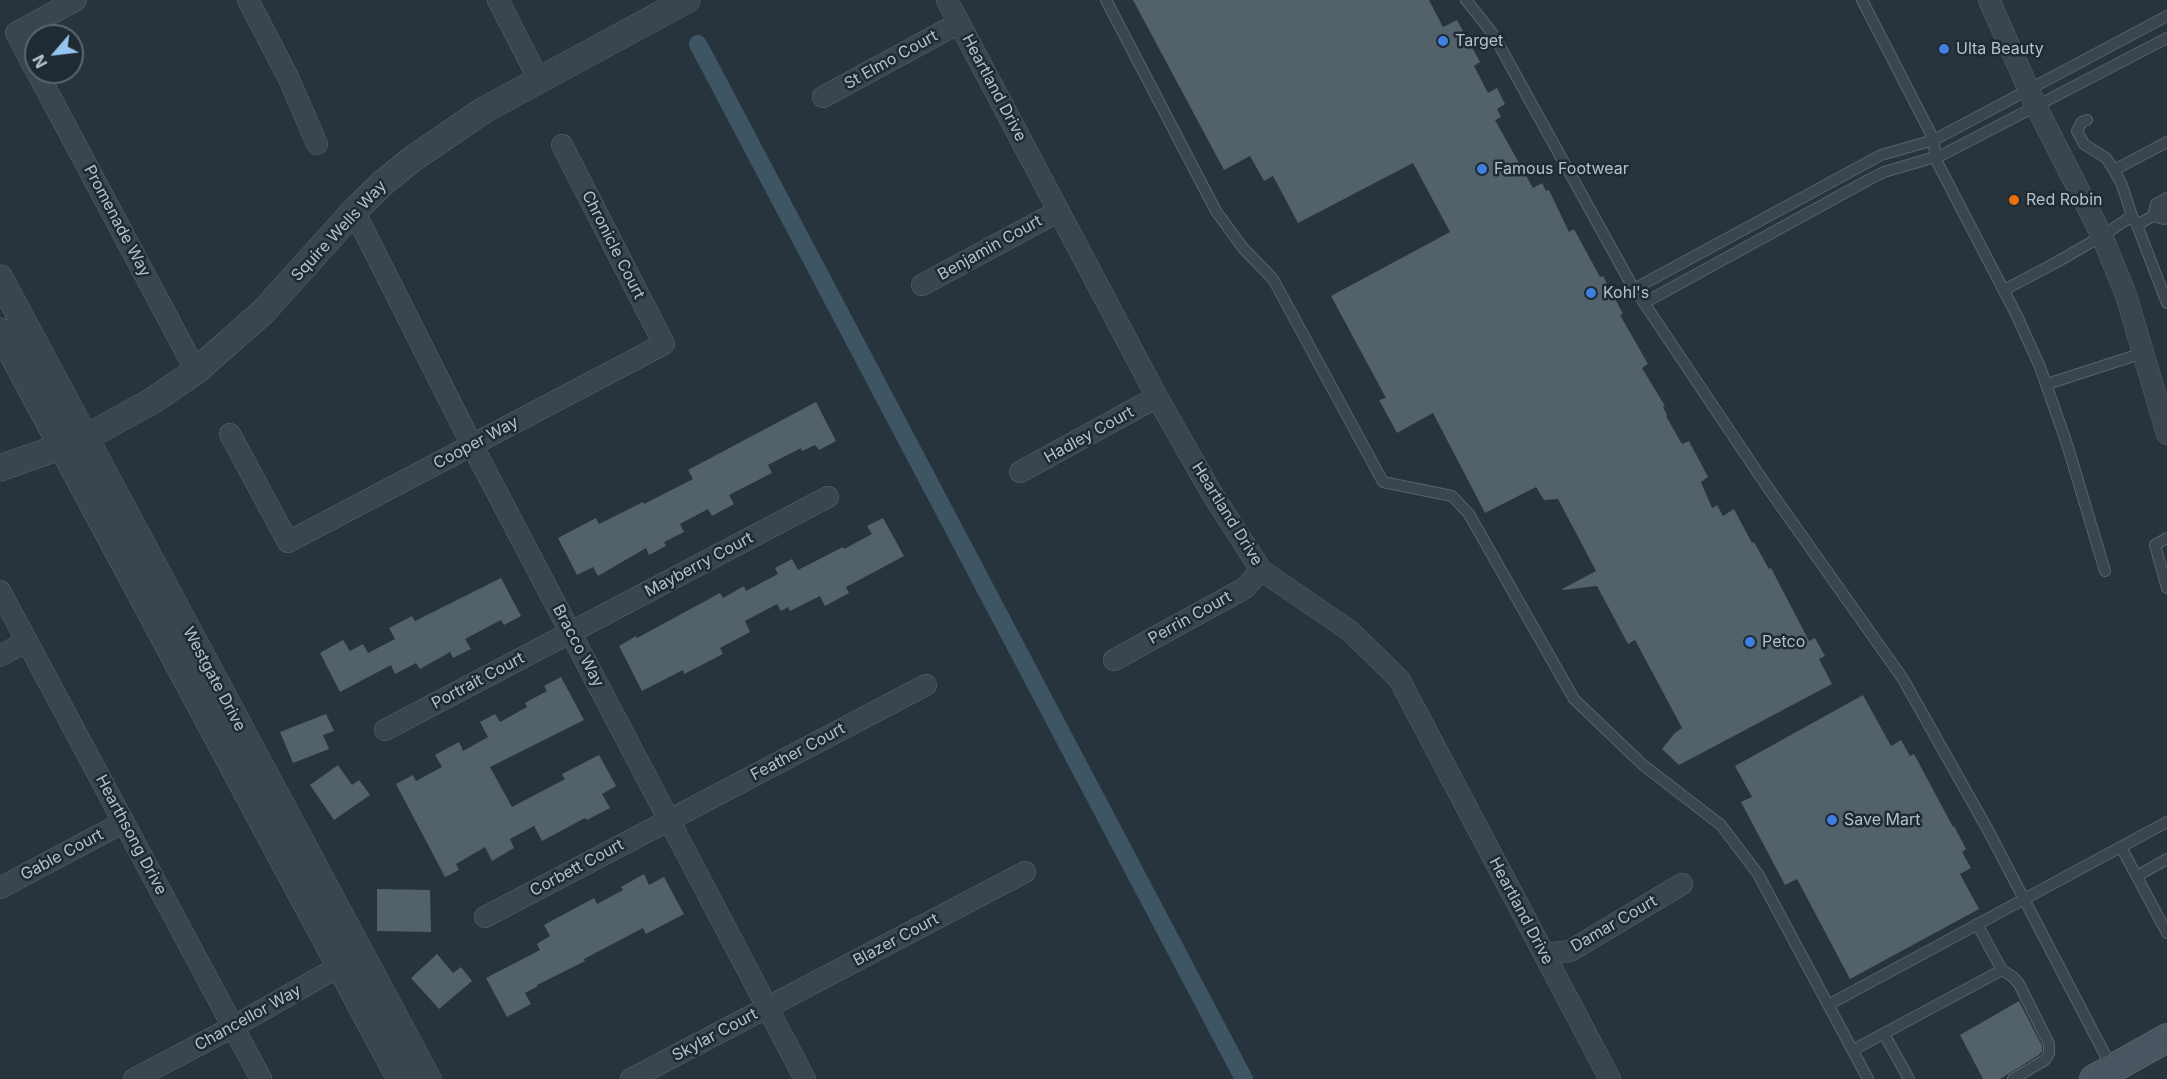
<!DOCTYPE html>
<style>
body{margin:0}
#map{position:relative;width:2167px;height:1079px;overflow:hidden;background:#27343d;font-family:Inter,sans-serif}
canvas{display:block}
.north{position:absolute;left:24px;top:24px;width:60px;height:60px;box-sizing:border-box;background:#1f2a32;border:2px solid #5c666e;border-radius:50%;rotate:242deg;font-size:16px;font-weight:700;line-height:24px;text-align:center;color:#b7c0c8}
.north::after{content:'';display:block;margin:auto;width:21px;height:27px;background:#94c6f0;clip-path:polygon(50% 0,100% 100%,50% 72%,0 100%)}
</style>
<div id="map">
<canvas width="2167" height="1079"></canvas>
<div class="north">N</div>
</div>
<script>
const c = document.querySelector('canvas').getContext('2d');
c.lineJoin = 'round';
const poly = rows => new Path2D(rows.map(r => 'M' + r).join(''));
function strokePath(path, color, width, dash) { c.strokeStyle = color; c.lineWidth = width; c.lineCap = dash ? 'butt' : 'round'; c.setLineDash(dash || []); c.stroke(path); }
function fillPath(path, color) { c.fillStyle = color; c.fill(path, 'evenodd'); }
function write(font, color, halo, rows, align = 'center') {
  c.font = font + ' Inter,sans-serif'; c.lineWidth = 5; c.setLineDash([]); c.textBaseline = 'middle'; c.strokeStyle = halo; c.fillStyle = color; for (const [text, x, y, turn = 0] of rows) {
    c.save(); c.translate(x, y); c.rotate((+turn || 0) * Math.PI / 180); c.textAlign = isNaN(turn) ? turn : align; if (halo) c.strokeText(text, 0, 0); c.fillText(text, 0, 0); c.restore();
  }
}
strokePath(poly([
 [698,44,1244,1079]
]), '#3e5564', 18);
fillPath(poly([
 [1133,0,1429,0,1443,27,1457,20,1480,62,1474,66,1488,93,1497,88,1505,104,1497,109,1501,117,1495,120,1533,188,1542,183,1546,191,1549,190,1569,232,1574,229,1600,277,1603,276,1623,314,1620,315,1648,364,1642,368,1665,406,1663,407,1667,415,1666,416,1682,444,1689,441,1708,477,1701,482,1712,508,1717,505,1723,516,1734,509,1752,543,1754,542,1769,569,1771,568,1809,641,1815,638,1825,656,1819,659,1832,684,1679,765,1662,749,1674,734,1682,728,1635,640,1628,644,1597,586,1563,590,1562,589,1596,571,1558,499,1544,500,1536,487,1485,513,1433,413,1397,433,1379,400,1386,398,1331,296,1450,232,1413,163,1298,223,1273,176,1264,181,1250,156,1224,170],
 [816,402,836,441,819,450,815,445,802,451,801,448,768,465,772,473,729,495,734,504,712,516,708,509,680,524,684,532,664,542,666,546,649,555,646,548,598,576,593,567,577,575,558,538,596,518,599,524,643,502,644,504,693,479,688,470],
 [883,518,904,556,846,587,849,593,825,606,820,596,790,611,788,607,781,611,777,604,745,621,750,632,720,648,723,654,684,674,683,670,642,691,619,646,636,636,637,638,720,593,723,598,744,586,746,591,778,574,775,568,792,559,798,570,843,547,844,549,872,534,867,526],
 [501,578,521,616,504,625,501,620,465,639,471,649,453,658,450,652,420,669,416,663,395,674,391,665,340,692,320,653,343,640,350,651,363,644,368,653,395,639,389,628,412,616,415,621],
 [561,677,584,720,490,767,512,807,565,779,562,774,599,755,616,786,602,794,610,808,587,820,585,818,542,841,534,826,510,839,514,848,492,861,485,847,456,864,459,870,445,877,396,784,413,775,416,781,442,767,435,755,459,742,463,751,488,737,480,722,495,714,500,722,527,707,525,703,547,691,544,686],
 [1863,695,1891,746,1901,740,1910,756,1914,754,1953,827,1954,826,1966,849,1962,852,1971,868,1960,874,1979,909,1850,979,1797,879,1785,885,1741,802,1752,797,1735,766],
 [326,714,334,731,323,735,329,749,293,763,280,732],
 [338,765,352,785,359,780,370,795,334,820,310,785],
 [644,874,649,885,664,877,684,914,646,934,643,928,584,959,585,961,537,985,538,986,525,993,531,1004,507,1017,486,978,540,950,537,944,550,936,544,925,594,898,597,904,623,890,621,887],
 [377,889,430,890,431,932,377,931],
 [437,954,453,973,461,967,472,981,439,1009,411,978],
 [2019,1001,2042,1046,2042,1051,2039,1055,2000,1079,1983,1079,1960,1035]
]), '#52616a');
const service = poly([
 [1106,0,1216,211,1243,248,1273,279,1383,482,1452,496,1469,514,1574,699,1643,765,1721,825,1758,874,1868,1079],
 [1466,0,1493,34,1630,282,1766,485,1903,679,1988,830,2112,1068],
 [1862,0,1934,140,1935,158,2017,316,2040,367,2067,444,2105,571],
 [2087,120,2082,122,2077,131,2084,144,2106,158,2114,170,2122,185,2132,216],
 [2114,170,2167,142],
 [2167,198,2156,204,2153,216,2164,219,2167,218],
 [2137,225,2167,208],
 [1634,289,1881,155,1934,140,2167,16],
 [2004,290,2057,262,2102,236,2132,216,2137,225,2167,303],
 [1644,303,1870,179,1884,172,1942,155,2167,38],
 [2047,384,2143,353],
 [2167,538,2155,545,2167,588],
 [2121,847,2167,933],
 [2137,876,2167,859],
 [2002,970,2013,977,2019,984,2049,1044,2049,1053,2045,1060,2013,1079],
 [1828,1005,2167,822],
 [1884,1034,1909,1079],
 [1853,1050,2002,970,1977,924]
]);
const minor = poly([
 [248,0,288,77,317,144],
 [498,0,539,80],
 [947,0,1157,397,1211,492,1261,570,1350,631,1399,679,1610,1079],
 [1989,0,2036,106,2102,236,2126,295,2167,434],
 [36,71,16,33,76,0],
 [37,72,196,371],
 [823,97,959,23],
 [354,211,472,445,805,1079],
 [922,285,1059,211],
 [230,434,288,542,664,344,562,145],
 [1020,472,1157,397],
 [0,591,261,1079],
 [0,656,27,641],
 [1114,660,1245,588,1261,570],
 [385,730,828,497],
 [0,888,124,822],
 [485,917,926,685],
 [1544,954,1570,951,1682,884],
 [134,1079,233,1027,352,959],
 [631,1079,1025,872]
]);
const tertiary = poly([
 [0,278,428,1079],
 [0,331,400,1079],
 [0,468,85,438,152,401,196,371,263,312,354,211,384,182,411,160,484,110,687,0]
]);
const secondary = poly([
 [2094,1079,2167,1038]
]);
strokePath(service, '#58636b', 12);
strokePath(minor, '#58636b', 22);
strokePath(tertiary, '#58636b', 27);
strokePath(secondary, '#58636b', 30);
strokePath(service, '#3b454d', 10);
strokePath(minor, '#3b454d', 21);
strokePath(tertiary, '#3b454d', 26);
strokePath(secondary, '#495560', 28);
for (const [x, y, r, color] of [
 [1443,41,6,"#3f7fe0"],
 [1944,49,6,"#3f7fe0"],
 [1482,169,6,"#3f7fe0"],
 [2014,200,6,"#e8710a"],
 [1591,293,6,"#3f7fe0"],
 [1750,642,6,"#3f7fe0"],
 [1832,820,6,"#3f7fe0"]
]) { const dot = new Path2D(); dot.arc(x, y, r, 0, 2 * Math.PI); c.fillStyle = color; c.fill(dot); strokePath(dot, '#1f2a32', 2); }
write('16px', '#b7c0c8', '#1f2a32', [
 ["Target",1455,41],
 ["Ulta Beauty",1956,49],
 ["Famous Footwear",1494,169],
 ["Red Robin",2026,200],
 ["Kohl's",1603,293],
 ["Petco",1762,642],
 ["Save Mart",1844,820]
], 'left');
write('16px', '#b7c0c8', '#1f2a32', [
 ["St Elmo Court",891,60,-29],
 ["Heartland Drive",994,88,62],
 ["Promenade Way",117,221,62],
 ["Squire Wells Way",339,231,-47],
 ["Chronicle Court",613,245,63],
 ["Benjamin Court",990,248,-29],
 ["Hadley Court",1089,435,-29],
 ["Cooper Way",476,443,-28],
 ["Heartland Drive",1227,514,58],
 ["Mayberry Court",699,565,-28],
 ["Perrin Court",1190,618,-29],
 ["Bracco Way",578,646,62],
 ["Westgate Drive",214,679,62],
 ["Portrait Court",478,681,-28],
 ["Feather Court",798,752,-28],
 ["Hearthsong Drive",131,835,62],
 ["Gable Court",62,855,-28],
 ["Corbett Court",577,868,-28],
 ["Heartland Drive",1521,911,62],
 ["Damar Court",1614,924,-30],
 ["Blazer Court",896,940,-28],
 ["Chancellor Way",248,1018,-29],
 ["Skylar Court",715,1035,-28]
]);
</script>
